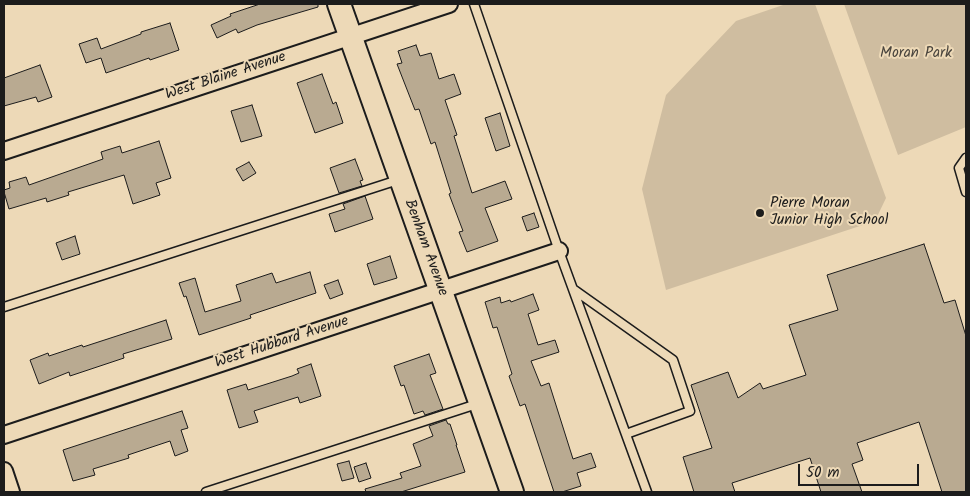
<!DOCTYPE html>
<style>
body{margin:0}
#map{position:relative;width:970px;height:496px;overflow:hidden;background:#edd9b7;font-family:Kalam,sans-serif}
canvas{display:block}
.frame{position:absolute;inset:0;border:5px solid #1c1c1c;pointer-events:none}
.scale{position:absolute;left:798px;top:464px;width:121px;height:22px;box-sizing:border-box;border:2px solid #1c1c1c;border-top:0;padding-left:6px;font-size:15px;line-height:18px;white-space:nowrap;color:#1c1c1c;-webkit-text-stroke:4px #edd9b7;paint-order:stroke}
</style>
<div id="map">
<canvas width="970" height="496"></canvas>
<div class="frame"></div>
<div class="scale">50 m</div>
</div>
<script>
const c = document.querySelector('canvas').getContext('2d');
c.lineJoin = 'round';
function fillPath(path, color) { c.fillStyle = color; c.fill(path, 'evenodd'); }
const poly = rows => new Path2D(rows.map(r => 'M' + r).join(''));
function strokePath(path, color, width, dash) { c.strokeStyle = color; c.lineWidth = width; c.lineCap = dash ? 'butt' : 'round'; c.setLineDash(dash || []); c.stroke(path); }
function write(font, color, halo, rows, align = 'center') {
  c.font = font + ' Kalam,sans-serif'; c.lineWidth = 4; c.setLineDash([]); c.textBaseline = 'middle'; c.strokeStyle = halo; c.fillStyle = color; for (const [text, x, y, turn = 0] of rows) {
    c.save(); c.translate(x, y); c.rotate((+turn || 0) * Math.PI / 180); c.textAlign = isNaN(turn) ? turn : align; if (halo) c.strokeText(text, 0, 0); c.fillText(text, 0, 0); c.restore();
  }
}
fillPath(poly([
 [786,4,815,4,886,198,875,221,666,290,642,189,666,95,736,21],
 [844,4,966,4,966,127,898,155]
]), '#cfbda0');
const building = poly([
 [260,4,318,4,318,7,257,25,238,33,236,29,217,38,211,25,231,16,230,14,260,4],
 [170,23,179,50,150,60,149,58,106,73,101,58,86,63,79,44,97,38,101,49,141,34,141,32,170,23],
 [416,45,420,56,431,53,439,79,454,74,461,94,445,100,457,135,454,136,472,193,505,181,512,199,485,208,498,241,467,252,459,232,463,231,449,194,451,193,435,142,431,144,419,109,415,110,397,64,402,63,398,51,416,45],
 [40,65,52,97,38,102,36,97,4,106,4,78,40,65],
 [322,74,333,104,336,102,343,123,315,133,297,83,322,74],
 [252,105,262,136,241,142,231,111,252,105],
 [500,113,510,146,496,151,485,118,500,113],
 [159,141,171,178,156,183,160,195,133,204,124,175,68,192,69,195,47,202,46,198,9,209,4,192,4,190,10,188,9,182,26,177,29,185,103,159,101,152,120,146,122,153,159,141],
 [355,159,363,180,360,181,362,186,339,193,330,168,355,159],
 [249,162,256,173,243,181,236,169,249,162],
 [365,196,373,219,335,232,329,214,345,209,343,204,365,196],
 [534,213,539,227,527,231,522,217,534,213],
 [75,236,80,254,62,260,56,243,75,236],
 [924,244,944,303,955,300,966,336,966,492,942,492,919,422,857,443,863,460,852,464,862,492,821,492,810,458,732,483,735,492,694,492,683,457,712,448,691,385,728,372,738,398,760,383,763,389,806,375,789,325,838,310,827,275,924,244],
 [390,256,397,278,374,285,367,264,390,256],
 [310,272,316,293,250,315,251,318,199,335,186,296,184,297,179,283,195,278,205,312,241,301,236,285,272,273,276,283,310,272],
 [338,280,343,294,330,299,324,285,338,280],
 [533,294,539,310,528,314,538,345,555,340,559,352,531,361,541,386,549,383,573,459,591,453,596,467,577,473,581,486,562,492,554,492,525,404,520,406,509,376,512,374,497,327,493,328,485,302,500,297,501,303,510,300,511,302,533,294],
 [166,320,172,339,123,354,124,358,70,376,69,372,39,384,30,360,48,353,49,356,82,345,83,347,166,320],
 [429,354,436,373,430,375,443,409,425,415,423,411,414,414,404,385,401,386,394,366,429,354],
 [311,364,321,396,300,403,298,397,254,411,258,422,239,428,227,390,246,384,248,390,292,376,299,373,297,369,311,364],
 [182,411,188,428,181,430,188,451,175,456,170,441,128,455,129,458,93,469,95,475,73,481,63,450,182,411],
 [446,420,448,424,450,424,457,445,456,445,465,472,401,492,366,492,365,489,402,478,400,473,421,466,413,444,433,436,429,426,446,420],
 [349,461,354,478,342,481,337,464,349,461],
 [366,463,371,478,359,482,354,467,366,463]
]);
fillPath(building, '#b9aa91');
strokePath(building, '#1c1c1c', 1);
const lane = poly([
 [474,4,559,251,647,492],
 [966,158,959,168,966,192],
 [573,289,673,360,690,411,626,434],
 [4,307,398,180],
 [206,492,480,403]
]);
const street = poly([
 [4,151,449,4],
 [4,435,559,251],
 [4,471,11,492]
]);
const secondary = poly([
 [339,4,512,492]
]);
strokePath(lane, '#1c1c1c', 11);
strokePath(street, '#1c1c1c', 20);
strokePath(secondary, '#1c1c1c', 26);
strokePath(lane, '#edd9b7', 8);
strokePath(street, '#edd9b7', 16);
strokePath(secondary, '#edd9b7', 22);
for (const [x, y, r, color] of [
 [760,213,5,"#1c1c1c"]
]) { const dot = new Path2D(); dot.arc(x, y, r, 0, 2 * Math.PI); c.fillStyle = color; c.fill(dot); strokePath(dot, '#edd9b7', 2); }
write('15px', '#49443d', '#edd9b7', [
 ["Moran Park",916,54]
]);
write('15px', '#1c1c1c', '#edd9b7', [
 ["West Blaine Avenue",226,77,-18],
 ["Benham Avenue",425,248,70],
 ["West Hubbard Avenue",282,343,-18]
]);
write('15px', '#1c1c1c', '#edd9b7', [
 ["Pierre Moran",770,204],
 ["Junior High School",770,221]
], 'left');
</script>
